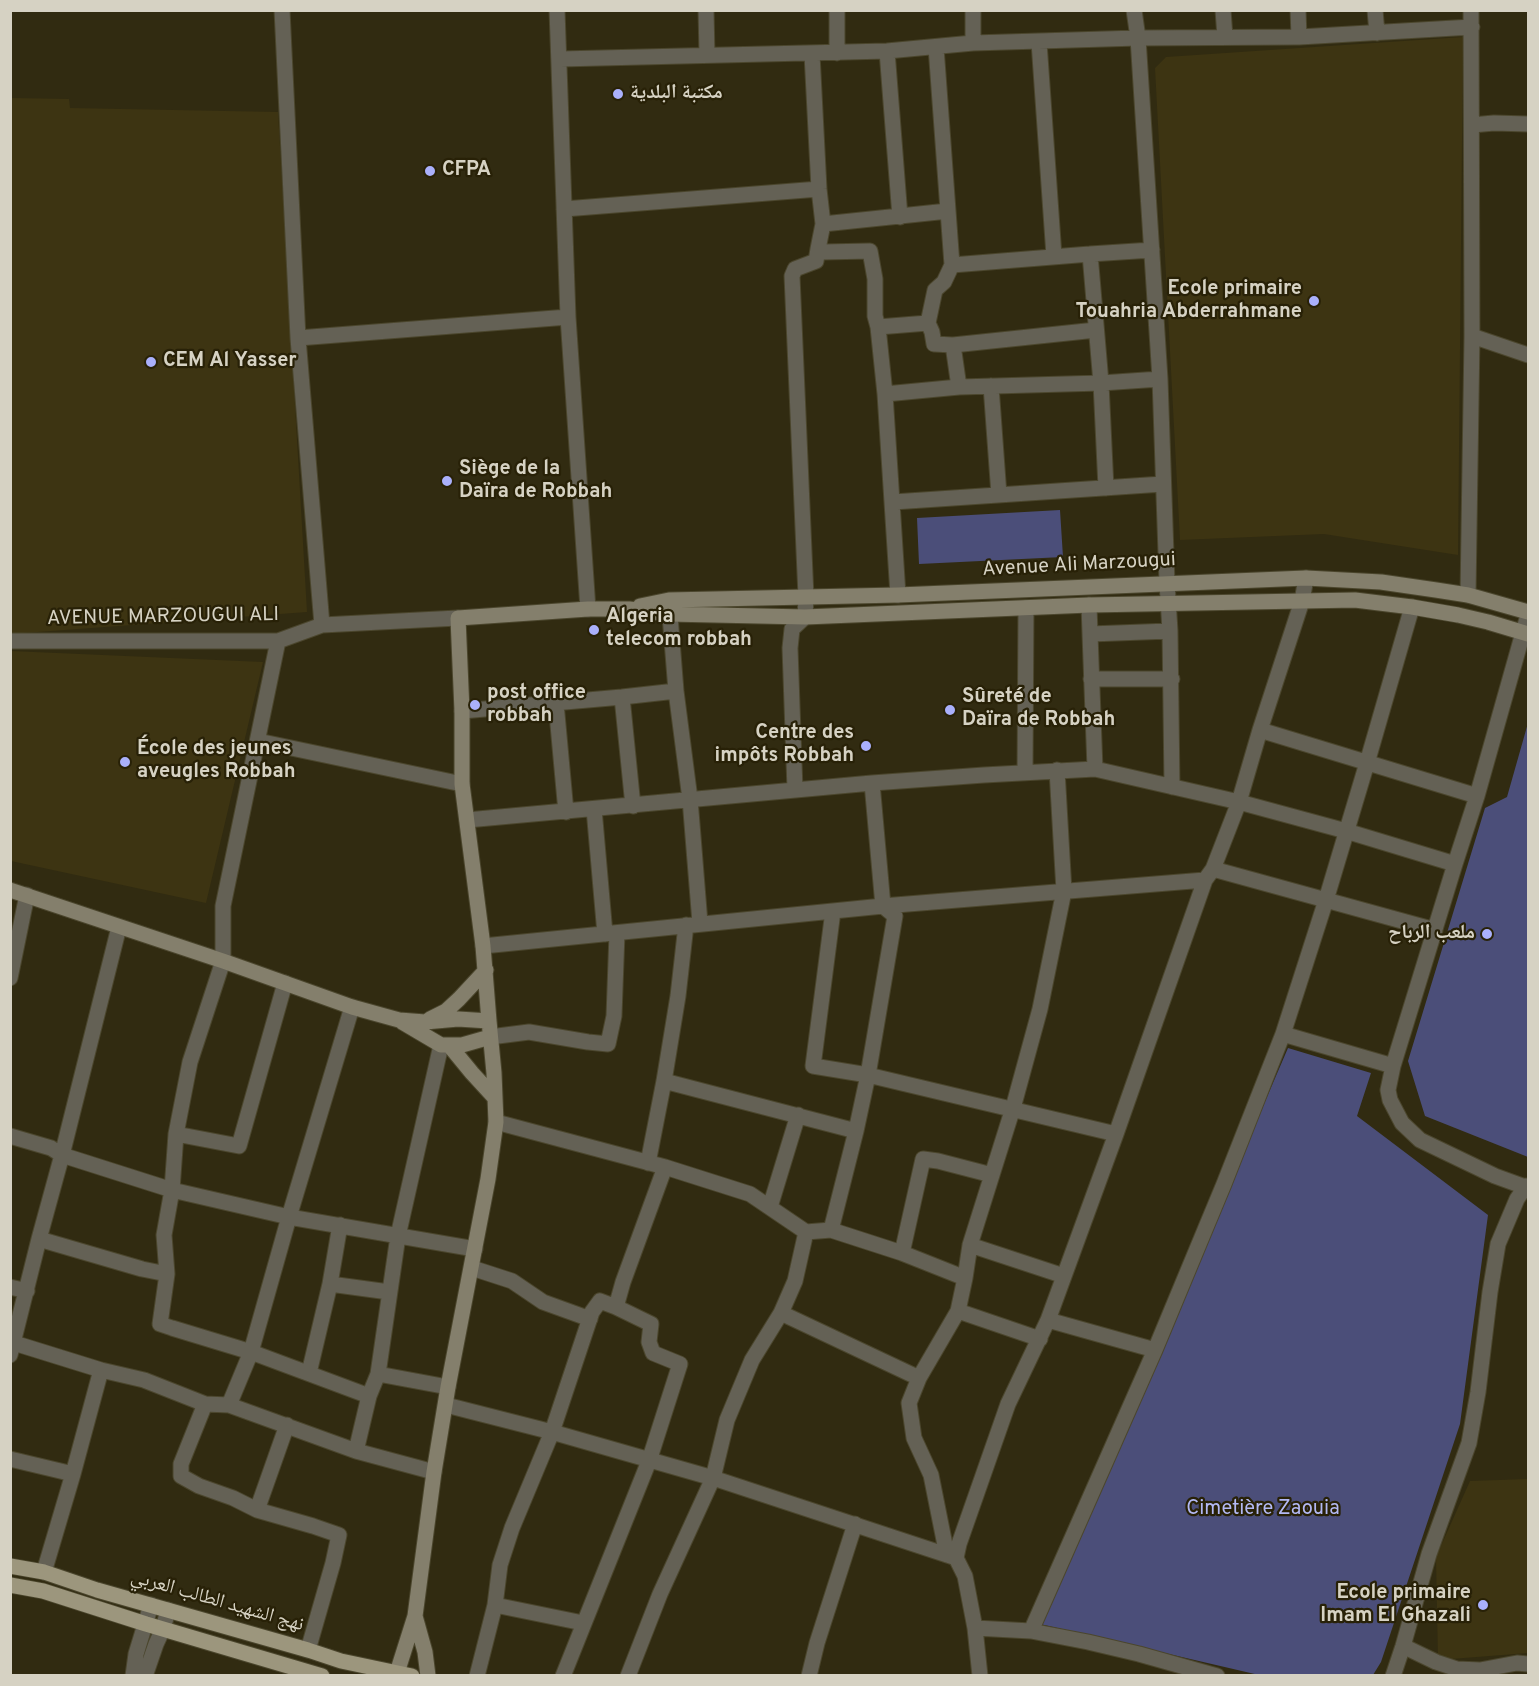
<!DOCTYPE html>
<meta charset="utf-8">
<style>
body{margin:0}
#map{position:relative;width:1539px;height:1686px;overflow:hidden;background:#312b11;font-family:Overpass,sans-serif}
canvas{display:block}
.frame{position:absolute;inset:0;border:12px solid #d6d2c3;pointer-events:none}
</style>
<div id="map">
<canvas width="1539" height="1686"></canvas>
<div class="frame"></div>
</div>
<script>
const c = document.querySelector('canvas').getContext('2d');
c.lineJoin = 'round';
function fillPath(path, color) { c.fillStyle = color; c.fill(path, 'evenodd'); }
const poly = rows => new Path2D(rows.map(r => 'M' + r).join(''));
function strokePath(path, color, width, dash) { c.strokeStyle = color; c.lineWidth = width; c.lineCap = dash ? 'butt' : 'round'; c.setLineDash(dash || []); c.stroke(path); }
function write(font, color, halo, rows, align = 'center') {
  c.font = font + ' Overpass,"Noto Naskh Arabic",sans-serif'; c.lineWidth = 4.5; c.setLineDash([]); c.textBaseline = 'middle'; c.strokeStyle = halo; c.fillStyle = color; for (const [text, x, y, turn = 0] of rows) {
    c.save(); c.translate(x, y); c.rotate((+turn || 0) * Math.PI / 180); c.textAlign = isNaN(turn) ? turn : align; if (halo) c.strokeText(text, 0, 0); c.fillText(text, 0, 0); c.restore();
  }
}
fillPath(poly([
 [1463,37,1458,555,1324,534,1180,540,1155,68,1166,57],
 [11,98,69,99,70,108,278,112,307,612,11,634],
 [11,651,263,662,206,903,11,861],
 [1528,1479,1528,1653,1438,1660,1436,1557,1470,1481]
]), '#3d3412');
fillPath(poly([
 [1060,510,1063,557,919,564,917,518],
 [1528,723,1528,1157,1425,1116,1408,1061,1485,808,1507,797],
 [1288,1048,1371,1073,1357,1116,1488,1215,1460,1424,1381,1662,1373,1675,1259,1675,1040,1624]
]), '#4b4e79');
const minor = poly([
 [282,10,298,338,322,625],
 [557,10,568,317,588,609],
 [706,10,707,55],
 [837,10,837,53],
 [973,10,973,43],
 [1134,10,1138,38,1160,379,1167,583,1170,631,1172,787],
 [1223,10,1225,37],
 [1298,10,1299,37],
 [1375,10,1377,33],
 [1039,42,1054,256],
 [936,47,952,265,1090,254,1152,250],
 [887,51,900,217],
 [812,54,819,189,823,224,818,249,823,252,870,251,875,279,875,316,878,327,885,394,898,595],
 [560,59,887,51,973,43,1138,38,1299,37,1472,27],
 [1472,125,1494,123,1528,124],
 [564,209,819,189],
 [823,224,948,211],
 [1090,254,1101,383,1106,488],
 [928,323,932,332,934,344,953,345,1096,330],
 [878,327,928,323,935,290,944,282,952,265],
 [1472,336,1528,355],
 [298,338,568,317],
 [953,345,959,387],
 [991,386,999,495],
 [885,394,959,387,1101,383,1160,379],
 [893,502,1163,484],
 [1468,595,1472,336,1471,10],
 [669,603,676,691,690,799,700,923],
 [1089,605,1090,634],
 [1528,615,1477,796,1455,864,1393,1066,1388,1090,1390,1100,1402,1123,1420,1140,1495,1176,1528,1188],
 [10,641,278,641,322,625,458,618],
 [1091,679,1172,679],
 [622,697,633,806],
 [556,703,566,812],
 [462,711,622,697,676,691],
 [1260,730,1477,796],
 [258,741,462,784],
 [1095,769,1090,634,1170,631],
 [1025,772,1026,608],
 [795,790,790,648,792,629,805,617,806,597,792,276,795,269,816,261,818,249],
 [594,809,605,934],
 [467,820,872,783,984,775,1095,769,1239,802,1346,831,1455,864],
 [1213,869,1435,930],
 [833,911,813,1066,868,1075,1116,1134],
 [483,946,883,906,1205,880],
 [10,978,27,895],
 [1283,1034,1393,1066],
 [490,1037,529,1032,588,1042,608,1044,614,1016,617,933],
 [664,1081,856,1131],
 [496,1122,665,1167,750,1194,806,1232],
 [176,1134,239,1146,285,983],
 [10,1136,51,1148,62,1155,172,1190,289,1217,475,1249],
 [648,1163,664,1081,678,996,686,925],
 [770,1207,798,1115],
 [831,1230,856,1131,868,1075,895,916,883,906,872,783],
 [39,1239,62,1155,119,927],
 [970,1245,1064,1276],
 [902,1253,923,1159,938,1161,992,1175],
 [472,1268,512,1281,543,1302,590,1319],
 [167,1274,160,1324,172,1328,251,1352,369,1396],
 [330,1284,389,1292],
 [10,1287,27,1291],
 [958,1311,1040,1339],
 [781,1313,919,1378],
 [1048,1320,1155,1350],
 [14,1343,101,1370,144,1380,205,1404,229,1405,356,1451,434,1472],
 [10,1355,39,1239,142,1269,167,1274,164,1235,172,1190,176,1134,190,1062,223,961,223,906,278,641],
 [309,1373,330,1284,340,1225],
 [378,1374,448,1387],
 [205,1404,181,1464,181,1476,199,1486,233,1498,257,1510,313,1526,339,1535,333,1563,308,1650],
 [229,1405,251,1352,289,1217,352,1007],
 [446,1405,552,1432,713,1478,956,1558],
 [356,1451,369,1396,378,1374,398,1236,441,1045],
 [10,1459,73,1474],
 [257,1510,287,1425],
 [947,1555,931,1475,914,1438,909,1403,919,1378,958,1311,965,1278],
 [44,1572,73,1474,101,1370],
 [495,1605,583,1623],
 [975,1628,1031,1631,1088,1642,1139,1654,1217,1676],
 [1031,1631,1155,1350,1224,1184,1283,1034,1326,900,1367,763,1412,607],
 [1403,1646,1436,1662,1457,1669,1480,1670,1517,1663,1528,1664],
 [477,1676,495,1605,500,1565,512,1528,552,1432,592,1312,600,1301,616,1307,623,1282,665,1167],
 [563,1676,649,1461,680,1364,653,1353,649,1342,651,1324,616,1307],
 [628,1676,660,1594,713,1478,727,1420,752,1360,781,1313,795,1281,806,1232,831,1230,902,1253,965,1278,970,1245,1013,1108,1040,1009,1064,891,1057,770],
 [809,1676,817,1643,855,1524],
 [980,1676,975,1628,965,1576,956,1558,959,1544,1008,1404,1048,1320,1116,1134,1205,880,1213,869,1239,802,1260,730,1302,601,1306,578],
 [1393,1676,1403,1646,1429,1554,1469,1443,1478,1392,1490,1292,1498,1244,1517,1199,1526,1186]
]);
const tertiary = poly([
 [133,1676,136,1654,151,1605],
 [145,1676,156,1644,163,1629,168,1610]
]);
const secondary = poly([
 [640,606,669,600,898,595,1306,578,1381,582,1436,590,1468,595,1528,612],
 [10,890,223,961,352,1007,399,1020,425,1022,458,1019,489,1021],
 [430,1019,446,1011,459,999,486,970],
 [402,1022,441,1045,462,1045,490,1037],
 [449,1045,472,1073,494,1097],
 [415,1616,425,1652,428,1676],
 [396,1676,415,1616,434,1472,448,1387,488,1179,496,1122,494,1073,489,1021,483,946,462,784,462,711,458,618,588,609,629,609,669,614,805,617,1089,605,1355,600,1412,607,1458,615,1488,622,1528,634]
]);
const primary = poly([
 [10,1566,44,1572,97,1590,308,1650,341,1661,412,1676],
 [10,1585,43,1591,146,1624,322,1676]
]);
strokePath(minor, '#4b462d', 17);
strokePath(tertiary, '#4b462d', 17);
strokePath(secondary, '#4b462d', 17);
strokePath(primary, '#4b462d', 17);
strokePath(minor, '#646155', 15);
strokePath(tertiary, '#646155', 15);
strokePath(secondary, '#847f6c', 15);
strokePath(primary, '#9c967d', 15);
for (const [x, y, r, color] of [
 [618,94,6,"#aab0fb"],
 [430,171,6,"#aab0fb"],
 [1314,301,6,"#aab0fb"],
 [151,362,6,"#aab0fb"],
 [447,481,6,"#aab0fb"],
 [594,630,6,"#aab0fb"],
 [475,705,6,"#aab0fb"],
 [950,710,6,"#aab0fb"],
 [866,746,6,"#aab0fb"],
 [125,762,6,"#aab0fb"],
 [1487,934,6,"#aab0fb"],
 [1483,1605,6,"#aab0fb"]
]) { const dot = new Path2D(); dot.arc(x, y, r, 0, 2 * Math.PI); c.fillStyle = color; c.fill(dot); strokePath(dot, '#282107', 2); }
write('bold 20px', '#d6d2c3', '#282107', [
 ["مكتبة البلدية",630,94],
 ["CFPA",442,171],
 ["Ecole primaire",1302,290,"right"],
 ["Touahria Abderrahmane",1302,313,"right"],
 ["CEM Al Yasser",163,362],
 ["Siège de la",459,470],
 ["Daïra de Robbah",459,493],
 ["Algeria",606,618],
 ["telecom robbah",606,641],
 ["post office",487,694],
 ["robbah",487,717],
 ["Sûreté de",962,698],
 ["Daïra de Robbah",962,721],
 ["Centre des",854,734,"right"],
 ["impôts Robbah",854,757,"right"],
 ["École des jeunes",137,750],
 ["aveugles Robbah",137,773],
 ["ملعب الرباح",1475,934,"right"],
 ["Ecole primaire",1471,1594,"right"],
 ["Imam El Ghazali",1471,1617,"right"]
], 'left');
write('20px', '#d6d2c3', '#282107', [
 ["Avenue Ali Marzougui",1079,566,-3],
 ["AVENUE MARZOUGUI ALI",163,618,-1],
 ["نهج الشهيد الطالب العربي",217,1602,16]
]);
write('20px', '#b3b9f4', '#282107', [
 ["Cimetière Zaouia",1263,1510]
]);
</script>
